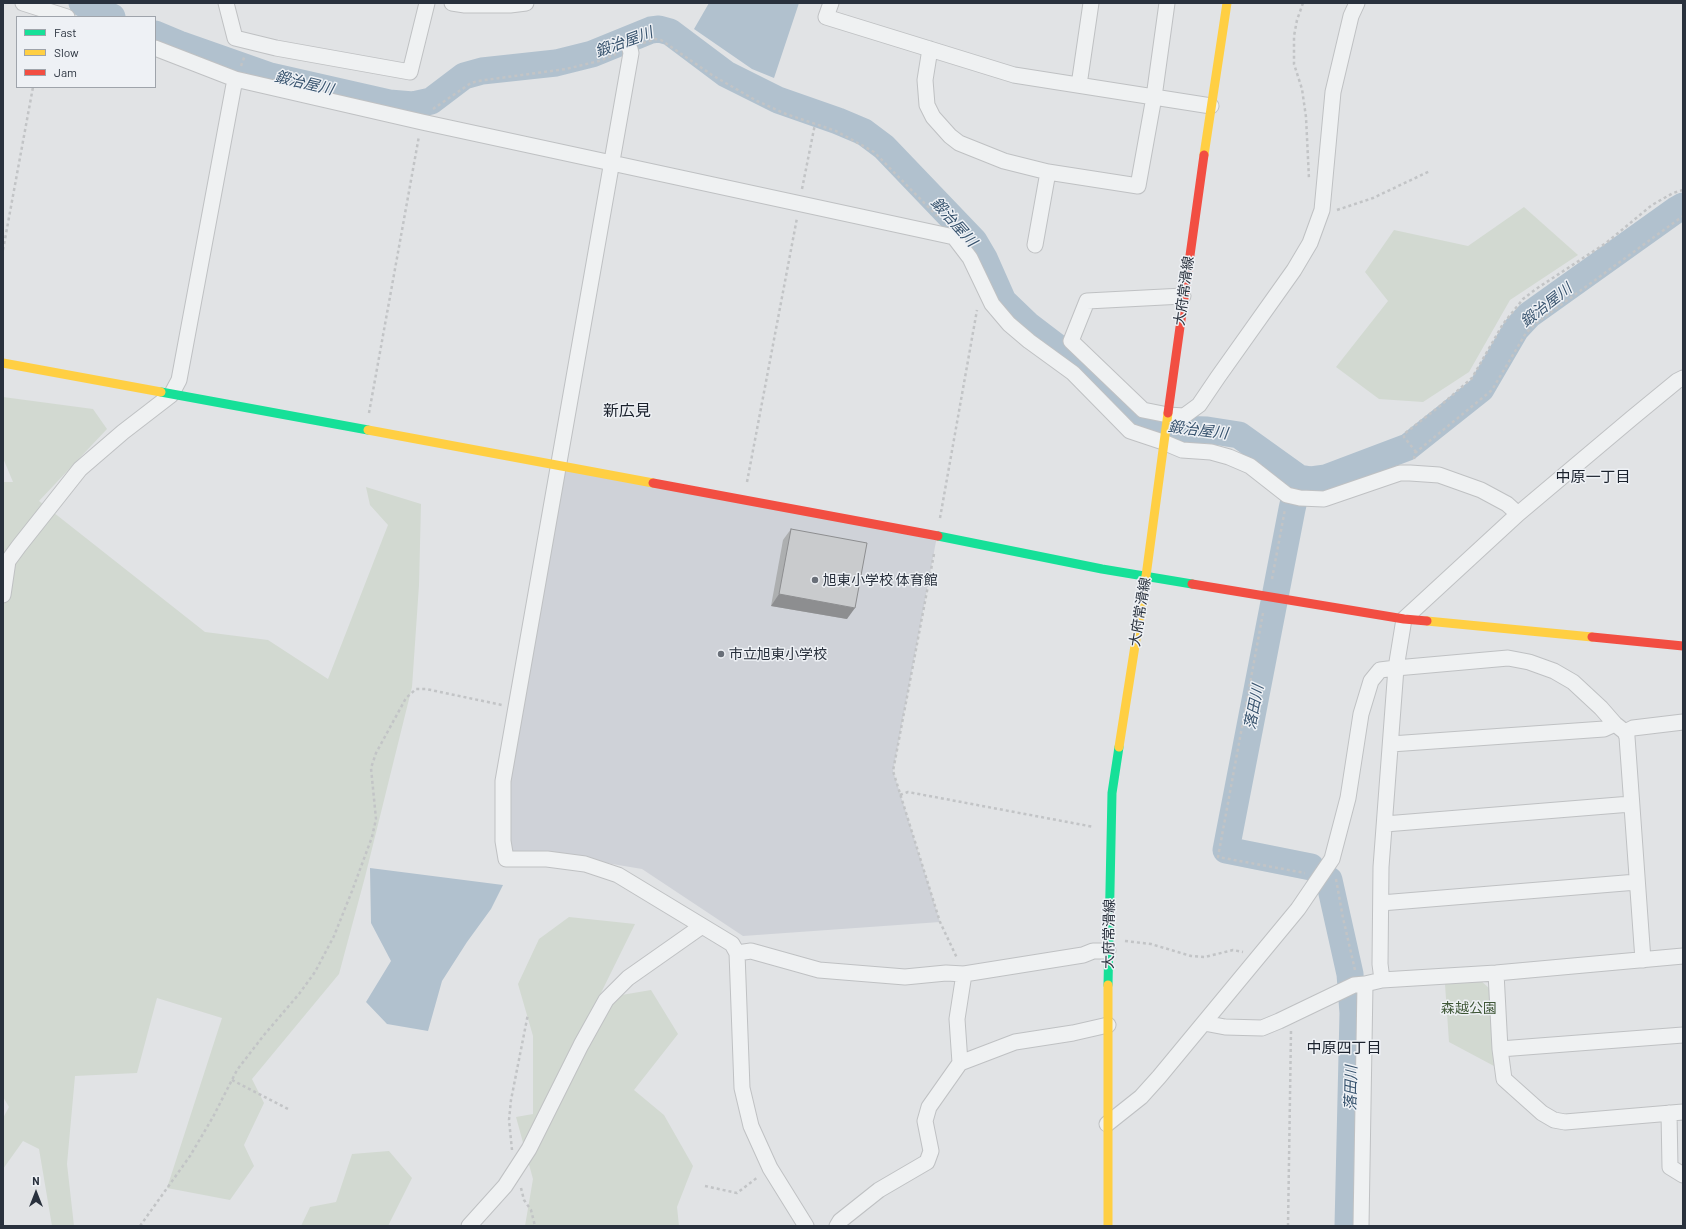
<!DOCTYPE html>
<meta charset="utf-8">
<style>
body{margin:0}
#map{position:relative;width:1686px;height:1229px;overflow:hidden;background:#e1e3e5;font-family:Barlow,sans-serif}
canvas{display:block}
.frame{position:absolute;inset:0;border:4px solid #29313d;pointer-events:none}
.legend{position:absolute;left:16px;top:16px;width:140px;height:72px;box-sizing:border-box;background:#eef1f5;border:1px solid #9fa4ab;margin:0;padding:5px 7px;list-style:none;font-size:12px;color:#29313d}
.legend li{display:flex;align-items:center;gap:8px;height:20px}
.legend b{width:20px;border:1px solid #9fa4ab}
.north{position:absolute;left:16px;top:1173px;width:40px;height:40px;-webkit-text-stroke:3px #eef1f5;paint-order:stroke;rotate:0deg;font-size:11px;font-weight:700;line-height:16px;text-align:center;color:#29313d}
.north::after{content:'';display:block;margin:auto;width:14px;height:18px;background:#29313d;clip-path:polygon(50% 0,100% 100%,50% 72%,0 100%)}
</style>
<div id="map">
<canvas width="1686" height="1229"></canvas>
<div class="frame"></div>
<ul class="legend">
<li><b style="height:5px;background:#16e098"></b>Fast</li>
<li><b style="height:5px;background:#ffcf43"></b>Slow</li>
<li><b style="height:5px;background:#f24e42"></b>Jam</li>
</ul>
<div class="north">N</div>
</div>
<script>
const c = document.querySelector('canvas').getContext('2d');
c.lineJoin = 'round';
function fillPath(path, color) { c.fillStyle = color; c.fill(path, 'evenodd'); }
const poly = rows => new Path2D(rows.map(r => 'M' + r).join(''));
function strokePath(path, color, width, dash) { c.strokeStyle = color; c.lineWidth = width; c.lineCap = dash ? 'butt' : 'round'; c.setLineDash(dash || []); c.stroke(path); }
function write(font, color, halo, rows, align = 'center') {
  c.font = font + ' Barlow,"Noto Sans JP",sans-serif'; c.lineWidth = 3; c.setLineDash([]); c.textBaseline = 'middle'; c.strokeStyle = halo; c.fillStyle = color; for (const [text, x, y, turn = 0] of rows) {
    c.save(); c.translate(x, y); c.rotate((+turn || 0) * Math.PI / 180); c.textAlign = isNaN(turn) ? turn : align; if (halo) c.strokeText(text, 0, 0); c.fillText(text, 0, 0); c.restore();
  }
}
fillPath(poly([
 [557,465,937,536,893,771,940,922,743,936,642,869,552,854,514,854,510,848,507,781]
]), '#cfd2d8');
fillPath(poly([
 [1524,207,1578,255,1510,300,1469,372,1423,402,1379,399,1336,367,1388,301,1365,272,1394,230,1468,246],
 [3,397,93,409,107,429,39,501,205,632,268,640,328,679,388,525,370,505,366,487,421,504,419,585,412,687,365,877,339,974,252,1079,264,1103,244,1145,254,1166,230,1200,167,1188,222,1018,157,998,137,1073,75,1076,67,1164,74,1226,52,1226,39,1149,23,1141,3,1169,3,1118,9,1107,3,1097,3,482,13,482,3,458],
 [569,917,635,924,598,999,651,990,678,1034,634,1090,664,1115,693,1166,677,1207,679,1226,525,1226,533,1179,516,1117,533,1114,533,1036,518,984,539,939],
 [1480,980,1489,988,1494,1066,1449,1042,1445,984],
 [389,1151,412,1178,388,1226,301,1226,310,1207,336,1202,352,1154]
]), '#d2d9d1');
fillPath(poly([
 [709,3,799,3,774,78,752,69,694,29],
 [370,868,503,885,491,909,467,942,442,981,428,1031,387,1024,366,1002,391,961,371,923]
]), '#b1c1ce');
strokePath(poly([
 [82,3,112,17],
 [155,34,179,44,270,76,389,103,413,105,431,101,464,76,482,71,556,63,592,54,651,30,659,29,670,32,726,74,778,100,838,121,864,132,884,147,974,241,984,258,1003,301,1028,325,1070,357,1130,416,1151,424,1174,429,1207,430,1239,435,1299,478,1311,480,1326,478,1408,447,1481,389,1516,329,1529,315,1676,210,1683,206],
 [1299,478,1292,509,1226,850,1311,867],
 [1329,880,1350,974,1353,1013,1348,1226]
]), '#b1c1ce', 27);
const street = poly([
 [23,3,67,17],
 [226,3,235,38,276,48,410,72,427,3],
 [452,3,465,5,510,5,526,3],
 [831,3,826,17,1014,75,1211,106],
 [155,48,235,79,422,122,954,237,970,258,992,304,1009,324,1029,341,1073,373,1130,431,1163,442,1182,450,1211,452,1229,457,1250,466,1287,495,1300,498,1324,499,1400,473,1410,473,1439,475,1481,490,1507,504,1518,514],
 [630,49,631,53,503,781,503,841,506,859,547,859,585,864,618,875,732,944,737,953,742,1088,751,1126,770,1168,806,1226],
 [930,49,925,80,927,105,933,117,950,136,959,143,1004,161,1048,172,1035,245],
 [1079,85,1091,3],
 [1048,172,1138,186,1154,97,1167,3],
 [1183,296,1087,301,1071,341,1143,410,1168,415,1184,416,1199,405,1218,377,1294,270,1310,243,1322,210,1333,92,1351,16,1357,3],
 [3,595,8,561,19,546,80,469,123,432,171,395,179,380,235,79],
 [1625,732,1627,737,1643,960],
 [1391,744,1604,729,1615,724],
 [1385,824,1631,804],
 [1381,903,1637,882],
 [737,953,751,951,819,970,905,977,946,973,964,974,1083,955,1093,951,1108,951],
 [1496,973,1500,1049,1504,1079,1542,1113,1554,1120,1565,1122,1683,1112],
 [1382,980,1380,964,1381,867,1396,668,1508,658,1529,662,1554,671,1573,682,1601,708,1615,724,1625,732,1633,728,1683,722],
 [1204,1023,1225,1027,1262,1028,1279,1021,1354,985,1365,984],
 [1500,1049,1683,1035],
 [960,1063,1015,1042,1073,1033,1108,1025],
 [1669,1113,1670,1167,1683,1175],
 [1107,1124,1141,1097,1159,1077,1298,909,1332,859,1348,798,1361,714,1371,681,1380,670,1396,668,1404,619,1518,514,1632,418,1677,381,1683,378],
 [469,1226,505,1186,529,1149,581,1045,606,1000,628,978,702,926],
 [837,1226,840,1221,879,1190,927,1162,931,1151,925,1121,929,1107,960,1063,957,1019,964,974],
 [1361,1226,1365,984,1382,980,1496,973,1683,956]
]);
strokePath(street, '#bfc1c3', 17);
strokePath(poly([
 [1303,3,1297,20,1294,36,1294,64,1302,89,1306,117,1309,179],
 [643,43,655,39,661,40,712,75,757,101,786,114,836,131,874,152,939,218],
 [241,66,245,55],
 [433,109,471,83,478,81,566,69,599,61,616,54],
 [802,189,815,124],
 [1337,210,1373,198,1430,171],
 [3,250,33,87],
 [369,413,419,136],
 [1416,452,1404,437,1404,434,1440,406,1472,378,1503,324,1523,299,1536,289,1606,243,1652,205,1673,193,1683,190],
 [1414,459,1415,453,1492,390,1526,333,1536,323,1683,216],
 [747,482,797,218],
 [940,518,977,310],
 [934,554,893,771,940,922,957,958],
 [1272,579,1285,509],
 [1263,613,1218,857,1305,873],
 [900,795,908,792,1094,827],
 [1336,879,1343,918,1355,970],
 [1125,941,1151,944,1191,956,1205,957,1233,950,1243,952],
 [232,1080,288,1109],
 [512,1150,509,1120,511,1100,528,1014],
 [705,1186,737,1193,758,1177],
 [521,1188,524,1200,531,1210,535,1226],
 [140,1226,190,1156,213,1117,237,1070,264,1035,299,994,315,972,334,936,352,891,372,837,376,819,371,768,376,753,406,698,416,689,426,689,502,705],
 [1288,1226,1291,1031]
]), '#c2c4c6', 2.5, [3, 3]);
strokePath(street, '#eff1f2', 15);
strokePath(poly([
 [161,392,368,430],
 [938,536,1102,569,1192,584],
 [1108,985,1112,793,1119,747]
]), '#16e098', 9);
strokePath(poly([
 [1204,155,1227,3],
 [3,363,161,392],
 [368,430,653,483],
 [1427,621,1592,637],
 [1119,747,1146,576,1168,413],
 [1108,985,1108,1226]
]), '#ffcf43', 9);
strokePath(poly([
 [1168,413,1204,155],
 [653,483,938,536],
 [1192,584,1404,619,1427,621],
 [1592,637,1683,646]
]), '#f24e42', 9);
fillPath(poly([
 [791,529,847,619,771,606,783,540]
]), '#adafb0');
fillPath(poly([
 [779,594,855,608,847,619,771,606]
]), '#8d8e90');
const building = poly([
 [791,529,867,543,855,608,779,594,791,529]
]);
fillPath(building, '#c9cbcd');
strokePath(building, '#8d8e90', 1);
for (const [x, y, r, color] of [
 [815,580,4,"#696f78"],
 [721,654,4,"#696f78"]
]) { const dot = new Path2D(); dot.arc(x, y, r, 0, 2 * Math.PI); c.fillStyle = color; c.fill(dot); strokePath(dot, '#eef1f5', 1.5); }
write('14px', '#29313d', '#eef1f5', [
 ["大府常滑線",1184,291,-82],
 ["大府常滑線",1140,612,-81],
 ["大府常滑線",1109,934,-89]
]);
write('14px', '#29313d', '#eef1f5', [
 ["旭東小学校 体育館",823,580],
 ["市立旭東小学校",729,654]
], 'left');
write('14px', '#3f5737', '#eef1f5', [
 ["森越公園",1469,1008]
]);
write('italic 15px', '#36526d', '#eef1f5', [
 ["鍛治屋川",624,42,-20],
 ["鍛治屋川",304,83,13],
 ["鍛治屋川",954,222,48],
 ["鍛治屋川",1546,305,-38],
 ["鍛治屋川",1198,430,7],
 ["落田川",1254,707,-79],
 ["落田川",1351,1088,-89]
]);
write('15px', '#1b222d', '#eef1f5', [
 ["中原一丁目",1593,477],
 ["中原四丁目",1344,1048]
]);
write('16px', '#1b222d', '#eef1f5', [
 ["新広見",627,411]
]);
</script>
